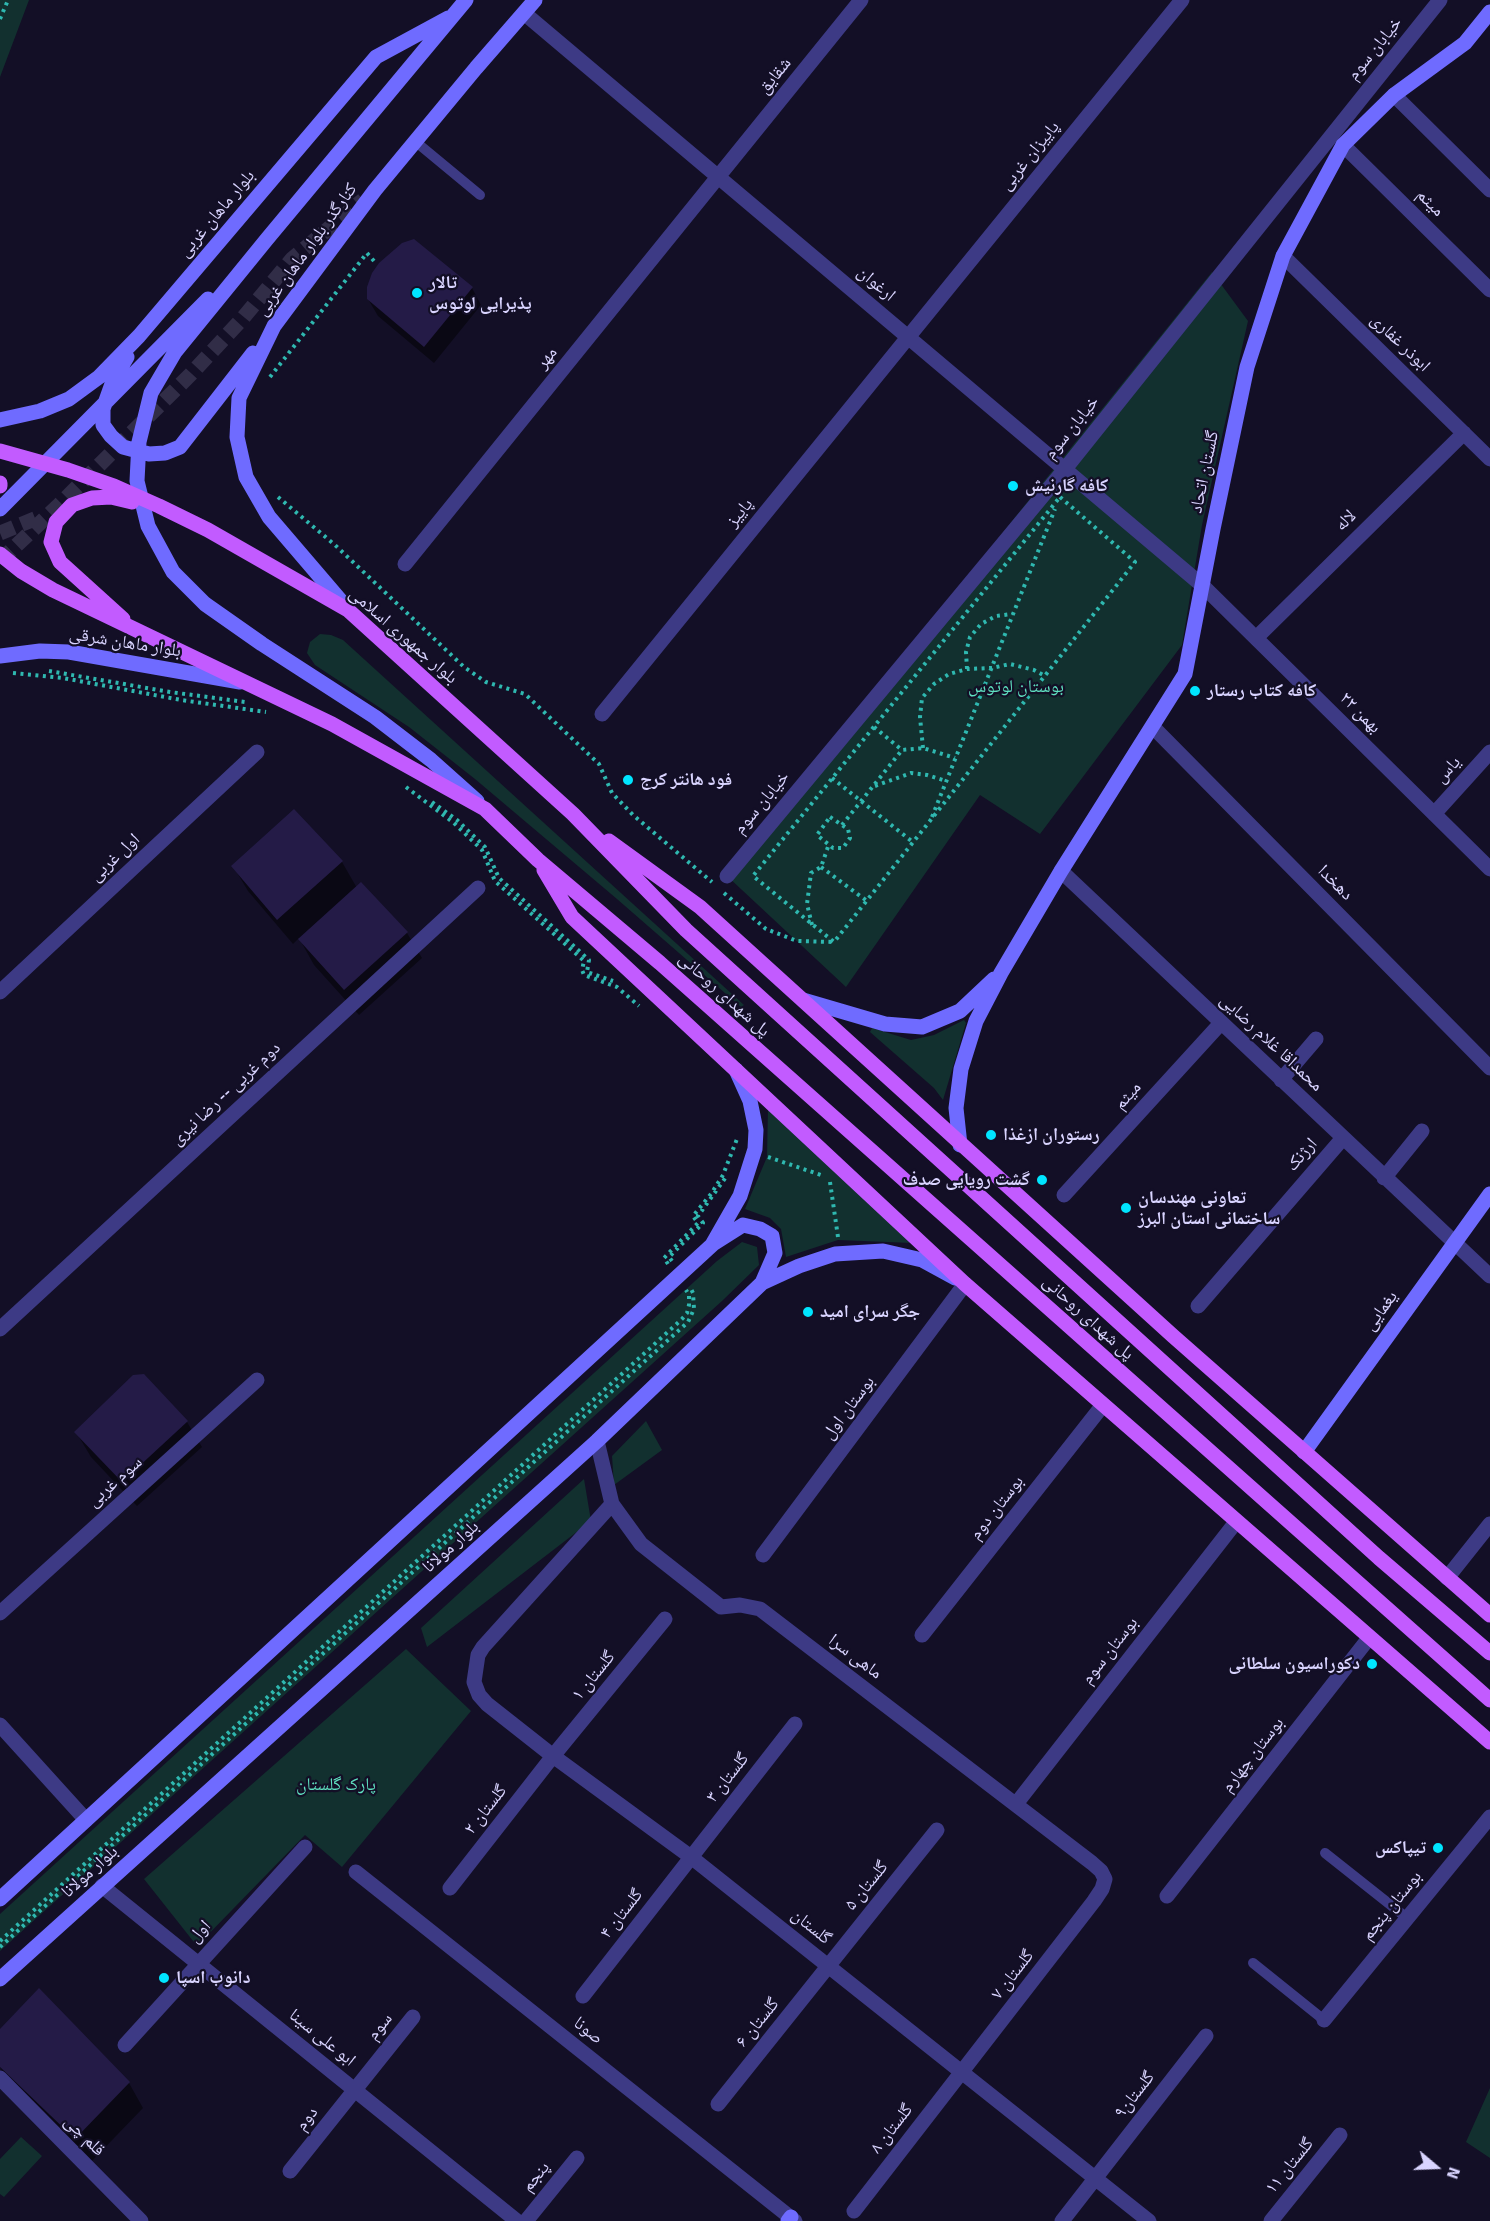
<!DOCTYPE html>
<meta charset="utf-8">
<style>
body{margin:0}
#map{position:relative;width:1490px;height:2221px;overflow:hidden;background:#130f26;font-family:Signika,sans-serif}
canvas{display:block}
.north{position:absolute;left:1406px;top:2137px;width:60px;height:60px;-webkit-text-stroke:4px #130f26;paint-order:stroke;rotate:109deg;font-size:16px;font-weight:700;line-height:24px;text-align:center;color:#d9d4ff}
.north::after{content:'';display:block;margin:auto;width:21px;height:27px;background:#d9d4ff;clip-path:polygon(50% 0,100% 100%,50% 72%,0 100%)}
</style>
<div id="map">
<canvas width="1490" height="2221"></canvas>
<div class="north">N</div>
</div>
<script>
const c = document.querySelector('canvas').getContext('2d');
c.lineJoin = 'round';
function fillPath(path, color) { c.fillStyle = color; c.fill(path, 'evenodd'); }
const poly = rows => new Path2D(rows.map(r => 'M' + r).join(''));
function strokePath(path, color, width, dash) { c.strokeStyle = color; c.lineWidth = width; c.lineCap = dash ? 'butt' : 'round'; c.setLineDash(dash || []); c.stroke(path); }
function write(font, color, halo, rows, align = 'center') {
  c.font = font + ' Signika,"Noto Naskh Arabic",sans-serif'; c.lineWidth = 4.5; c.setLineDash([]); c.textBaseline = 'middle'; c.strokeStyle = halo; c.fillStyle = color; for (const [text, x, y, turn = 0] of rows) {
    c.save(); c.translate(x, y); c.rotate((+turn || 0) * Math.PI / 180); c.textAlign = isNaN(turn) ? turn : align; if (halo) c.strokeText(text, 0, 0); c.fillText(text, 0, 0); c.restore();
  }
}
fillPath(poly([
 [0,0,29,0,0,77],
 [1212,272,1248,321,1202,525,1182,645,1040,834,980,795,846,987,727,876],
 [320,634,331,635,343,640,744,1005,741,1007,617,899,475,779,409,727,315,665,307,653,310,642],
 [964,1020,966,1023,943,1100,934,1088,870,1032,872,1028,911,1040,934,1035],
 [768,1108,912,1243,838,1240,786,1257,781,1229,770,1218,745,1209,767,1157],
 [742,1242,757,1247,759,1265,722,1301,0,1951,0,1914,717,1261],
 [646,1421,662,1450,614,1485,612,1456],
 [584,1479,591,1521,427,1647,421,1628],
 [406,1649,471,1711,342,1867,305,1835,197,1946,144,1879],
 [1490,2088,1490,2158,1466,2142],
 [21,2137,42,2156,4,2197,0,2194,0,2159]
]), '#12302f');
fillPath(poly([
 [472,288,481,305,434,363,378,316,368,299],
 [294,811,342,862,357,888,361,884,407,933,422,958,359,1015,314,965,299,938,293,944,248,891,233,866],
 [187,1422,202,1447,137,1506,91,1457,76,1432],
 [0,2032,129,2083,143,2108,90,2163,12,2088,0,2067]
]), '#0007');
fillPath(poly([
 [414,239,473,287,424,347,367,299,367,287,372,273,379,263,402,243],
 [294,809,343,861,277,920,231,866],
 [361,882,408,932,344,990,298,939],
 [144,1374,188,1421,122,1482,74,1432,133,1375],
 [39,1988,130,2082,75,2139,0,2067,0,2029]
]), '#241b47');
strokePath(poly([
 [0,533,42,516],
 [0,561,58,506,191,374,243,318,292,259,363,200]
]), '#312d47', 15, [15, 8]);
strokePath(poly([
 [0,19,8,0],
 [270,377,367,253,374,261],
 [278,497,335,545,464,667,486,682,525,694,599,764,612,793,633,815,712,882],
 [1060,497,1135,562,834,942,753,876,1060,497],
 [967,669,966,652,970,637,981,624,996,616,1012,614],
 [49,671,170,692,245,702],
 [13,673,63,678,181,700,266,712],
 [874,727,902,750,923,748,955,758],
 [923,748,920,717,922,698,934,684,949,674,967,669,992,668,1010,664,1034,670,1045,676],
 [832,778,914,843],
 [875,786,911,773,927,775,946,781],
 [406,787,454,823,482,850,495,881,584,961,582,970,584,975,617,987,639,1006],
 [432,802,457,820,485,847,499,878,589,960,587,972,613,981],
 [830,817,848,829,850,838,843,848,833,848,817,835,830,817],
 [932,817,1055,509],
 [842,825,902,750],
 [821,867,867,901],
 [724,893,766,929,797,941,833,942],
 [812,925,807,904,811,873,821,867,829,844],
 [768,1157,821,1175],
 [830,1182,838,1237],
 [672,1261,669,1257,703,1223,698,1216,726,1177],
 [668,1264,664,1258,698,1223,693,1216,711,1194,723,1175,737,1139],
 [0,1941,682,1319,687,1313,689,1305,689,1295,686,1290],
 [0,1947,688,1322,694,1309,693,1293,690,1287]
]), '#2fb8b0', 4, [3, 4.5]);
strokePath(poly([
 [416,142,480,195],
 [1325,1853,1407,1918],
 [1253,1963,1324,2020]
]), '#3d3a85', 10);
strokePath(poly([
 [524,13,1203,586,1490,869],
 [1394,95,1490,190],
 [1343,145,1490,290],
 [1283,256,1490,459],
 [405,564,861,0],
 [1256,638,1464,433],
 [602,714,1182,0],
 [1153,727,1490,1068],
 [1434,814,1490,752],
 [1061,871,1490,1276],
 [727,876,1065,469,1440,0],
 [0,992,257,752],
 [1281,1080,1316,1039],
 [1384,1178,1422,1131],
 [1064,1195,1221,1023],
 [1198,1306,1343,1138],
 [0,1329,478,888],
 [597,1441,612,1504,641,1544,721,1607,740,1605,760,1609,1092,1863,1101,1871,1105,1879,1102,1889,1094,1901,854,2211],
 [612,1504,483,1647,478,1655,474,1682,479,1695,487,1704,553,1756,691,1857,1149,2221],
 [763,1555,965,1284],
 [1447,1578,1490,1524],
 [0,1613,257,1380],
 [922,1635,1103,1405],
 [0,1725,86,1820],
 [1016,1804,1236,1522],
 [356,1872,795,2221],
 [102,1886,517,2221],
 [450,1888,553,1756,665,1619],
 [1167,1896,1369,1638],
 [583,1996,795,1724],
 [1324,2020,1490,1817],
 [125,2045,305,1847],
 [0,2078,141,2221],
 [718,2104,937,1830],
 [290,2171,413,2017],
 [526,2221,577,2158],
 [1062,2221,1206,2036],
 [1271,2221,1340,2135]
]), '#3d3a85', 15);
strokePath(poly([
 [466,0,267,239,175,352,151,393,139,442,137,481,148,526,173,572,205,604,262,644,375,717,431,760,477,801],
 [127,357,113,381,103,409,103,425,111,436,123,447,149,454,165,453,180,447,253,353],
 [0,420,40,411,69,399,99,377,139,336,376,57,448,18],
 [0,509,208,299],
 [346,607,269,517,246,477,237,437,239,398,274,326,375,190,476,68,535,0],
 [0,656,40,651,69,652,240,682],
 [803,1000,885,1024,922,1027,960,1011,994,979],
 [960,1145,956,1108,961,1069,976,1021,1001,973,1061,871,1185,674,1213,529,1247,367,1283,256,1343,145,1394,95,1465,43,1490,12],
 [713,1244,743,1225,760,1229,772,1236,775,1253,762,1283],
 [1304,1452,1490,1194],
 [0,1899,712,1245,740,1196,755,1149,756,1130,750,1101,736,1070],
 [0,1979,597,1441,762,1283,799,1266,835,1254,883,1251,922,1260,955,1278],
 [788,2221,791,2217]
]), '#6f6bff', 15);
strokePath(poly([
 [0,451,68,470,114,486,159,506,208,530,348,610,573,814,686,930,1379,1558,1490,1653],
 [0,483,0,486],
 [0,554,21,571,53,590,332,724,485,809,538,860,660,963,1490,1700],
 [123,619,60,562,51,542,56,522,72,505,92,498,111,497,132,502],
 [609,841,700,907,1173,1336,1490,1615],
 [544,870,572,917,965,1284,1490,1742]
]), '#c25bff', 15);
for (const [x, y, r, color] of [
 [417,293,6,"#00e5ff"],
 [1013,486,6,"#00e5ff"],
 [1195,691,6,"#00e5ff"],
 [628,780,6,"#00e5ff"],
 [991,1135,6,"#00e5ff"],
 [1042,1180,6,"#00e5ff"],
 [1126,1208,6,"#00e5ff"],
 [808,1312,6,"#00e5ff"],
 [1372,1664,6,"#00e5ff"],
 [1438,1848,6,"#00e5ff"],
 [164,1978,6,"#00e5ff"]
]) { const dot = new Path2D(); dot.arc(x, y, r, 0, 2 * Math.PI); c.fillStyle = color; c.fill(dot); strokePath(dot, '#130f26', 2); }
write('18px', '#d9d4ff', '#130f26', [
 ["خیابان سوم",1375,49,-51],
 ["شقایق",775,76,-51],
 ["پاییزان غربی",1030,156,-51],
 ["میثم",1430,203,45],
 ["بلوار ماهان غربی",217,214,-50],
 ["کنارگذر بلوار ماهان غربی",307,250,-54],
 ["ارغوان",876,284,40],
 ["ابوذر غفاری",1400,343,44],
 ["مهر",547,358,-51],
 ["خیابان سوم",1072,428,-51],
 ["گلستان اتحاد",1205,472,-78],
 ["پاییز",740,513,-51],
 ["لاله",1346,521,-45],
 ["بلوار جمهوری اسلامی",403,636,41],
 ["بلوار ماهان شرقی",125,643,9],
 ["۲۲ بهمن",1360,713,45],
 ["یاس",1448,770,-48],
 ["خیابان سوم",762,803,-50],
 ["اول غربی",115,858,-43],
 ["دهخدا",1335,883,45],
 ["پل شهدای روحانی",724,995,42],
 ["محمداقا غلام رضایی",1271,1043,43],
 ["دوم غربی -- رضا نیری",226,1094,-43],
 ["میثم",1128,1096,-48],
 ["ارژنک",1302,1155,-49],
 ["یغمایی",1381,1311,-54],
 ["پل شهدای روحانی",1088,1318,42],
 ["بوستان اول",849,1408,-53],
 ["سوم غربی",115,1482,-42],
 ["بوستان دوم",997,1508,-52],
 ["بلوار مولانا",451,1547,-42],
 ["بوستان سوم",1110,1651,-52],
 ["ماهی سرا",855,1657,37],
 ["گلستان ۱",594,1676,-51],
 ["بوستان چهارم",1253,1755,-52],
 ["گلستان ۳",728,1778,-52],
 ["گلستان ۲",486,1810,-52],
 ["بلوار مولانا",90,1872,-42],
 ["گلستان ۵",867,1886,-51],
 ["بوستان پنجم",1392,1906,-51],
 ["گلستان ۴",622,1914,-52],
 ["گلستان",811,1927,39],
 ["اول",200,1932,-47],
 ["گلستان ۷",1013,1975,-52],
 ["گلستان ۶",758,2023,-51],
 ["سوم",380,2027,-52],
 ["صونا",588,2031,38],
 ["ابو علی سینا",322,2038,39],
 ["گلستان۹",1135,2095,-52],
 ["دوم",307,2119,-52],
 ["گلستان ۸",892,2129,-52],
 ["قلم چی",84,2136,45],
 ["گلستان ۱۱",1290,2166,-51],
 ["پنجم",536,2177,-51]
]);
write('bold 18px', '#d9d4ff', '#130f26', [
 ["تالار",429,283],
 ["پذیرایی لوتوس",429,304],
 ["کافه گارنیش",1025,486],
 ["کافه کتاب رستار",1207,691],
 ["فود هانتر کرج",640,780],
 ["رستوران ازغذا",1003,1135],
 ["گشت رویایی صدف",1030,1180,"right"],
 ["تعاونی مهندسان",1138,1198],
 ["ساختمانی استان البرز",1138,1219],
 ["جگر سرای امید",820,1312],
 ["دکوراسیون سلطانی",1360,1664,"right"],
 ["تیپاکس",1426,1848,"right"],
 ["دانوب اسپا",176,1978]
], 'left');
write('18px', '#5fe0c0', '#130f26', [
 ["بوستان لوتوس",1016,687],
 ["پارک گلستان",336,1785]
]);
</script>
